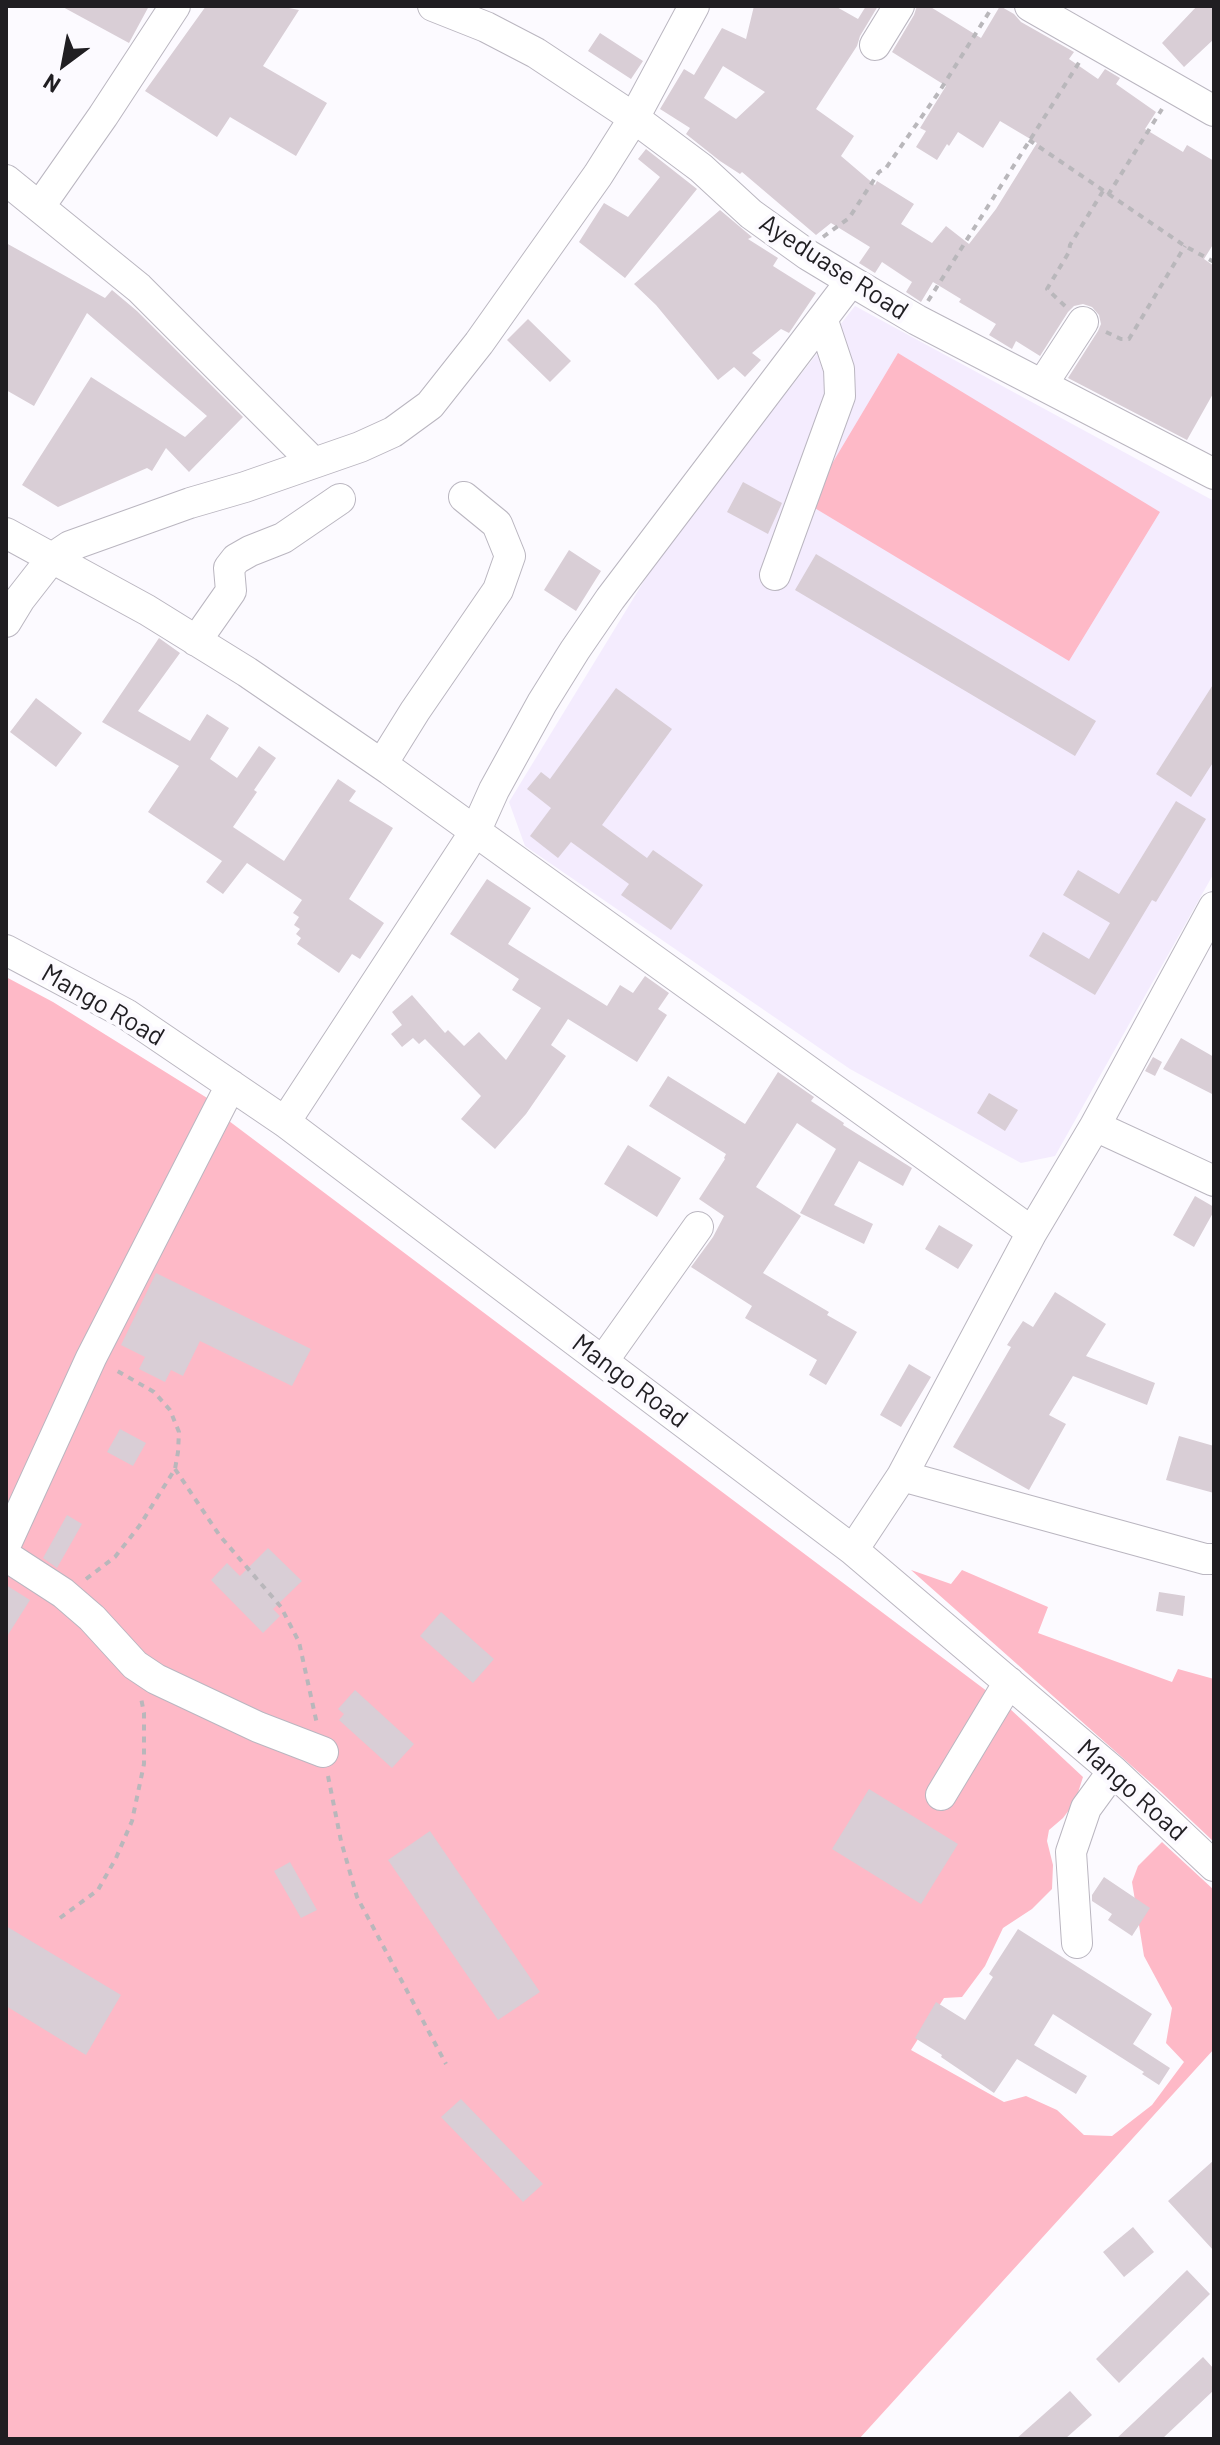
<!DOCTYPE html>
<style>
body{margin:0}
#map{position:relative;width:1220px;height:2445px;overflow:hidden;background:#fcfaff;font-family:Barlow,sans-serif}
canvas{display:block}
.frame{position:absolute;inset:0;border:8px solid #201e22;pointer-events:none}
.north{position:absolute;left:24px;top:24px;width:80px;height:80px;-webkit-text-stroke:6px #fcfaff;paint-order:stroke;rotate:212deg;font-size:22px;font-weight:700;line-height:32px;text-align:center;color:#201e22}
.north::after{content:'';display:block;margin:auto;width:28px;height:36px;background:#201e22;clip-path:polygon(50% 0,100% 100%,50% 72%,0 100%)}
</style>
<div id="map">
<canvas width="1220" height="2445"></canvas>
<div class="frame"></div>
<div class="north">N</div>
</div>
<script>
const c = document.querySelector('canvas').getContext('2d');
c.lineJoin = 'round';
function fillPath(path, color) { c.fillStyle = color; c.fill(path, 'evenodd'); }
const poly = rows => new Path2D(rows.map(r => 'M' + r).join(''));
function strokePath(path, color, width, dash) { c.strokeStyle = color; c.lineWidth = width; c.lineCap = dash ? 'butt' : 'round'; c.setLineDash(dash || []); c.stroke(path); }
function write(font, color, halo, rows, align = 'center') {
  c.font = font + ' Barlow,sans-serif'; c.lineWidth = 8; c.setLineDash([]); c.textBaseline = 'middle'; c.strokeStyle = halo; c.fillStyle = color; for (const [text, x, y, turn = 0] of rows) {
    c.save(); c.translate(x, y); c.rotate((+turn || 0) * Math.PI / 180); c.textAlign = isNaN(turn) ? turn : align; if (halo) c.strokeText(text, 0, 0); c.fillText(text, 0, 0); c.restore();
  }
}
fillPath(poly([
 [855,306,1214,501,1214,873,1055,1156,1021,1163,850,1069,525,846,509,802,669,540]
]), '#f4ecfe');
fillPath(poly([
 [898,353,1160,512,1069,661,808,504],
 [6,977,53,1002,212,1101,74,1415,229,1121,1008,1707,1083,1777,1075,1802,1063,1818,1049,1830,1047,1841,1053,1865,1052,1889,1032,1909,1003,1928,985,1966,962,1997,944,1998,911,2050,1004,2102,1026,2096,1057,2110,1084,2135,1112,2136,1152,2105,1184,2062,1166,2043,1172,2008,1144,1956,1132,1882,1138,1866,1162,1842,1214,1890,1214,2049,859,2439,6,2439],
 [911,1570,951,1584,962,1570,1048,1607,1038,1633,1172,1682,1178,1669,1214,1679,1214,1842,1160,1791]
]), '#feb9c7');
fillPath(poly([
 [61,6,149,6,129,43],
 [206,6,279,6,299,10,263,66,327,103,296,156,230,117,217,137,145,91],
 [754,6,835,6,858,19,866,6,878,6,860,36,857,46,816,109,854,136,841,156,875,185,877,181,914,204,901,224,932,243,946,226,969,244,996,209,1037,143,1000,121,983,148,958,132,949,146,947,144,937,160,916,147,926,131,920,128,946,86,892,52,914,15,917,6,929,6,981,38,1000,6,1014,14,1021,22,1074,52,1069,59,1098,79,1105,69,1120,78,1116,84,1156,112,1145,129,1183,152,1187,145,1214,161,1214,243,1204,259,1214,266,1214,392,1187,440,1068,378,1098,331,1101,324,1099,315,1092,307,1083,304,1074,306,1068,312,1040,356,1016,341,1012,349,989,335,996,324,959,302,961,299,933,282,921,302,906,292,912,282,882,262,875,273,859,263,870,247,831,223,816,235,742,172,740,174,720,161,686,134,690,128,660,109,684,69,694,75,722,28,746,39],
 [723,66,765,92,736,119,704,98],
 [1197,6,1214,6,1214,39,1184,67,1162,43],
 [600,33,643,61,631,79,588,51],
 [646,149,697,189,625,278,579,242,604,203,628,217,660,177,638,159],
 [720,210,752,237,748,239,778,258,773,266,816,293,789,333,781,329,752,353,761,360,745,377,734,367,718,380,656,305,634,284],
 [6,243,105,298,112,290,137,311,243,417,189,472,166,448,152,471,147,468,58,507,22,485,91,377,185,437,207,416,87,313,34,406,6,390],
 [528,319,571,361,550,382,507,340],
 [743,482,782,503,768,534,727,512],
 [569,550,601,571,576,611,544,590],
 [816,554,1096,721,1075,756,795,590],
 [159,638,180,653,138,711,190,741,207,714,229,728,210,759,237,778,259,746,276,758,254,790,257,792,233,827,284,861,338,779,356,791,349,801,393,828,349,899,384,923,360,959,352,954,339,973,297,944,301,938,296,934,300,929,294,925,299,917,293,913,302,900,247,863,223,894,206,882,222,861,148,812,179,766,102,722],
 [1214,683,1214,761,1191,797,1156,774],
 [616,688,672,729,602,825,647,858,653,850,703,885,671,930,621,895,629,884,571,842,558,858,530,836,551,808,527,789,541,772,550,779],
 [36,698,82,733,56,767,10,732],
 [1176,801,1206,819,1156,902,1152,900,1095,995,1029,956,1043,932,1089,959,1110,923,1063,895,1078,870,1119,894],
 [487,879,531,908,508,944,607,1006,620,985,633,993,645,976,669,993,658,1009,667,1015,637,1062,568,1019,551,1045,566,1056,526,1114,495,1149,461,1119,481,1096,425,1039,419,1044,413,1038,402,1047,391,1034,402,1025,392,1012,412,995,445,1033,448,1030,464,1046,479,1032,506,1060,541,1008,512,990,519,979,450,934],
 [1181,1038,1214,1057,1214,1095,1163,1069],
 [1153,1057,1162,1062,1155,1076,1145,1071],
 [778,1072,814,1097,811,1101,844,1123,843,1125,912,1168,903,1186,859,1161,834,1205,873,1224,864,1244,800,1213,836,1149,797,1123,756,1187,801,1216,763,1273,829,1312,827,1315,857,1332,826,1385,809,1375,817,1360,745,1318,752,1306,691,1267,713,1237,724,1216,699,1199,725,1159,724,1158,726,1154,649,1106,668,1076,745,1124],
 [989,1093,1018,1110,1005,1131,977,1113],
 [628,1145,681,1178,657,1217,604,1184],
 [1195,1196,1214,1207,1214,1211,1194,1247,1173,1235],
 [939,1225,973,1245,958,1269,925,1249],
 [156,1273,311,1349,292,1386,200,1341,183,1376,171,1370,165,1382,139,1369,145,1357,121,1345],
 [1055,1292,1106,1324,1086,1356,1155,1383,1147,1405,1073,1376,1049,1415,1066,1424,1029,1490,953,1447,1011,1347,1007,1345,1023,1321,1033,1327],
 [909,1364,931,1377,901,1427,880,1415],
 [120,1429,146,1443,133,1466,107,1452],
 [1179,1436,1214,1446,1214,1493,1166,1480],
 [67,1515,82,1524,57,1568,43,1558],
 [268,1548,302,1581,273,1609,280,1616,263,1633,211,1580,227,1563,240,1576],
 [6,1585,30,1600,6,1638],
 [1159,1592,1185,1596,1183,1616,1156,1611],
 [441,1612,494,1659,473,1683,420,1636],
 [355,1690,414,1744,392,1768,339,1720,344,1714,338,1709],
 [869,1789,958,1844,921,1904,832,1849],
 [430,1831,540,1992,498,2020,388,1860],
 [290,1862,317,1910,301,1918,274,1871],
 [1104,1877,1150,1908,1132,1936,1108,1920,1112,1914,1092,1901,1092,1895],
 [6,1926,121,1995,86,2055,6,2006],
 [1018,1929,1152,2014,1133,2044,1170,2068,1159,2085,1142,2074,1144,2072,1053,2014,1034,2045,1087,2076,1076,2094,1017,2059,994,2093,941,2057,942,2055,915,2038,936,2002,965,2020,993,1977,989,1974],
 [461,2099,543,2184,523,2202,441,2117],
 [1214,2160,1214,2251,1168,2201],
 [1133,2227,1154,2252,1124,2277,1103,2252],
 [1187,2270,1210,2294,1119,2383,1096,2359],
 [1203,2357,1214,2369,1214,2390,1162,2439,1116,2439],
 [1070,2391,1092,2415,1065,2439,1016,2439]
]), '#d9ced6');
const minor = poly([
 [433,6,486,27,536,53,634,118,701,168,751,214,808,255,851,281,917,320,1214,474],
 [1030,6,1214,111],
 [875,45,899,6],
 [6,180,139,288,313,462],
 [40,206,103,116,175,6],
 [1042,385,1083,322],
 [6,533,147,610,247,672,390,770,1032,1232],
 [775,575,840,396,839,369,823,321],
 [6,622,20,599,52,558,70,546,190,503,245,487,360,447,393,432,430,405,479,343,598,175,634,118,694,6],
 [196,641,231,591,229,568,236,559,250,551,283,538,340,499],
 [382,764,415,711,498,590,510,556,497,524,464,497],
 [6,950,126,1014,285,1122,853,1550,1113,1771,1214,1866],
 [285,1122,476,830,494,790,542,703,575,650,610,599,851,281],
 [1095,1126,1214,1181],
 [603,1361,698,1227],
 [902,1476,1205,1559,1214,1559],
 [6,1544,91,1358,231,1085],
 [853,1550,902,1476,1032,1232,1095,1126,1214,907],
 [6,1556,63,1593,92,1618,135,1665,156,1679,258,1727,323,1752],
 [941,1795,1009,1682],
 [1077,1943,1071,1852,1086,1808,1113,1771]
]);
strokePath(minor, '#bab6c0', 32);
strokePath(poly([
 [1029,140,1185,246,1214,262],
 [1108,195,1162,109],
 [823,237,849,218,879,172,886,168,939,92,993,6],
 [928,301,1080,61],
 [1065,306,1047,289,1069,252,1070,245,1103,191],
 [1106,332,1121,339,1129,339,1185,246],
 [175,1469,220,1536,281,1607,299,1642,317,1724],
 [86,1579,115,1557,140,1525,175,1469,178,1452,179,1432,170,1410,154,1392,114,1369],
 [328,1776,341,1841,357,1897,446,2064],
 [60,1918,98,1890,116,1858,132,1821,144,1764,144,1713,141,1698]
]), '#b9b7bb', 4, [6, 6]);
strokePath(minor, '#fff', 30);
write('26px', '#201e22', '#fcfaff', [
 ["Ayeduase Road",834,267,33],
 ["Mango Road",103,1005,30],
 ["Mango Road",630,1381,37],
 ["Mango Road",1132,1790,42]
]);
</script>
